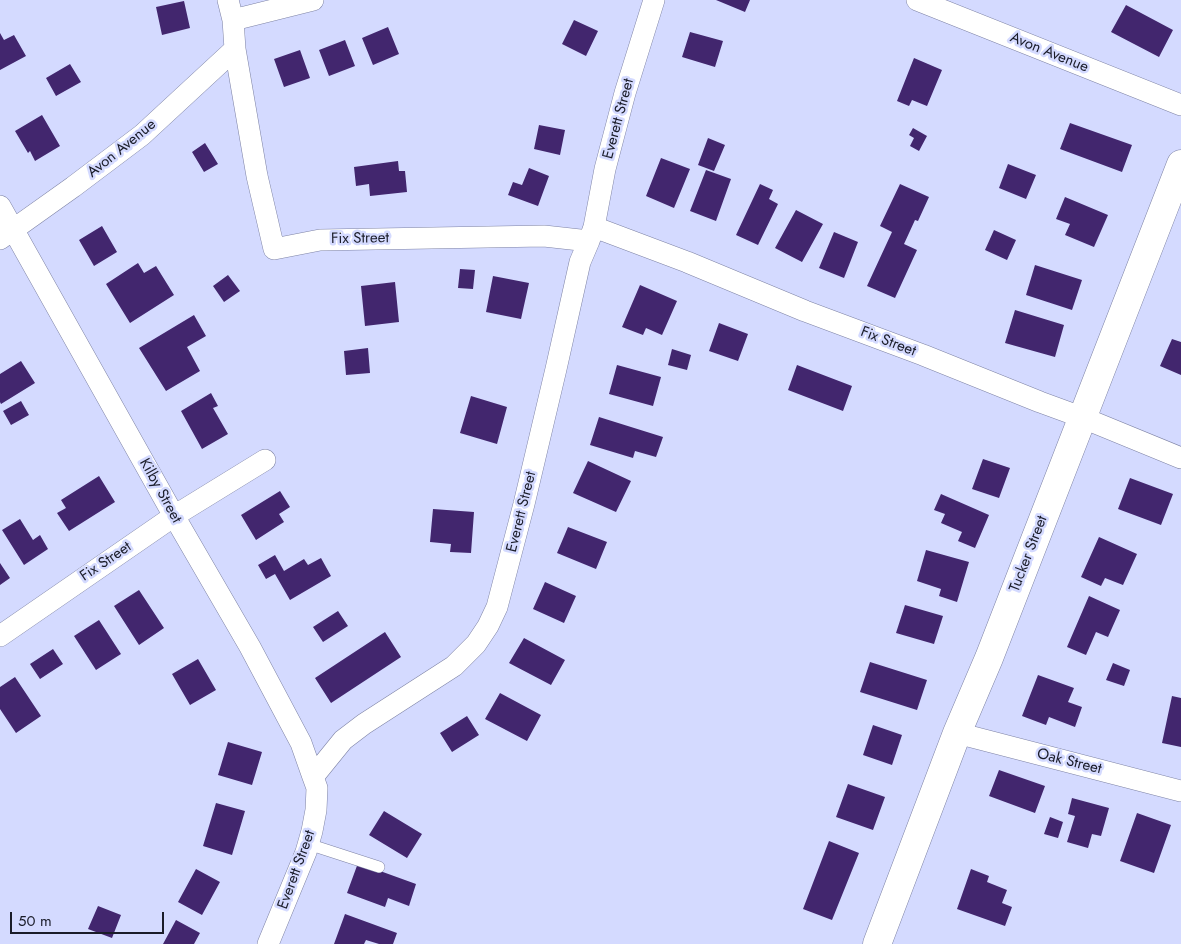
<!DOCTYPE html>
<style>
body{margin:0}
#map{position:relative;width:1181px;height:944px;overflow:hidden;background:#d4daff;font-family:Jost,sans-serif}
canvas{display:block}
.scale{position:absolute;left:10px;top:912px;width:154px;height:22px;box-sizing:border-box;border:2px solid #1a1c29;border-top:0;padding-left:6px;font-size:15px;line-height:18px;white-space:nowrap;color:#1a1c29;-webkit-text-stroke:4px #d4daff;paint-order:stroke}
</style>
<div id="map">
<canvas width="1181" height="944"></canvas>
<div class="scale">50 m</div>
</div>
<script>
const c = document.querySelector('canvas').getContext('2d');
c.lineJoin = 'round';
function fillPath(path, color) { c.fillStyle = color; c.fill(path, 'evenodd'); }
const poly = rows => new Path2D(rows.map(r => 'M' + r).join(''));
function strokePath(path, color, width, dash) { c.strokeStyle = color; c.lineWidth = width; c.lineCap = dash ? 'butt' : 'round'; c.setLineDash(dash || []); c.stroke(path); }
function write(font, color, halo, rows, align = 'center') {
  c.font = font + ' Jost,sans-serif'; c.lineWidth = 5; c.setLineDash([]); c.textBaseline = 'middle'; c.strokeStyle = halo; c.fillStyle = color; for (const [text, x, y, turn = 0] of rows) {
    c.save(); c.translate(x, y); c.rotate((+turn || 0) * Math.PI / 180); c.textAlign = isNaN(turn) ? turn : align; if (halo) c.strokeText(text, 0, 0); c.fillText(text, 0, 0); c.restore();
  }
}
fillPath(poly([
 [716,0,750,0,745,12],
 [184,1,190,28,162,35,156,7],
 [1126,5,1173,30,1159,57,1111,32],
 [574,20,598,31,586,56,562,44],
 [388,27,399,54,373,65,362,38],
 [690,32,723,41,715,67,682,57],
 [0,33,4,40,14,35,26,56,0,70],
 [345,40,355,66,329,76,319,50],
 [300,50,310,78,284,87,274,59],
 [914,58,942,70,927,106,912,100,909,106,897,101],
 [70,64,81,82,56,96,46,78],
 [42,115,60,146,35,161,30,151,28,153,15,131],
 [1070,123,1132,145,1122,172,1060,149],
 [539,125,565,130,560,155,534,149],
 [913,128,927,136,919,151,910,146,914,138,909,135],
 [708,138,725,145,714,171,698,165],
 [205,143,218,164,204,172,192,152],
 [661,158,690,169,674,208,646,196],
 [398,161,399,171,405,171,407,192,370,196,369,184,356,186,354,167],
 [1008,164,1036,175,1026,199,999,188],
 [529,168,549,176,538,206,508,195,513,182,522,185],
 [706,170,731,179,716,221,690,211],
 [760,184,773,190,769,199,778,204,758,245,736,235],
 [900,184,929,197,918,221,915,220,904,244,917,250,895,298,867,286,892,232,880,226],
 [1065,197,1108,215,1094,247,1065,235,1070,224,1056,219],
 [796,210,823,224,802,262,775,248],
 [102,226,117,252,94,266,79,240],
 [994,230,1016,240,1007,260,985,250],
 [834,232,858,242,844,278,819,268],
 [138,263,144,273,156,266,174,295,130,323,106,284],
 [1035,265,1082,280,1072,310,1026,295],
 [460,269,475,270,473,289,458,288],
 [228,275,240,291,224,302,213,286],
 [493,276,529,283,521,319,486,312],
 [395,282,399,322,365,326,361,286],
 [640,285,677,301,662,335,646,328,643,335,622,327],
 [1015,310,1064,325,1055,357,1005,343],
 [194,315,206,336,187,347,200,371,166,391,139,348],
 [719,323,748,334,738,361,709,351],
 [1172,339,1181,342,1181,375,1160,366],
 [368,348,370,373,346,375,344,351],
 [672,349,691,355,687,370,668,365],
 [21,361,35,383,1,404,0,402,0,374],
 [617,365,661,377,653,406,609,394],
 [797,365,852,386,843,411,788,390],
 [211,393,218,406,213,408,228,434,202,449,181,411],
 [471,396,507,407,497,444,460,433],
 [21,401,29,415,11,425,3,411],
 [599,417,663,437,656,457,635,451,633,458,590,445],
 [983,459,1010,468,999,498,972,489],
 [588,461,631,481,616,512,573,493],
 [99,476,115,502,69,531,57,513,66,508,61,500],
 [1130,478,1173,494,1161,525,1118,509],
 [280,491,290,507,279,514,284,522,256,540,241,515],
 [941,494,989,515,975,548,958,541,962,532,941,523,945,514,934,510],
 [433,509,474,512,471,553,450,552,451,544,430,542],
 [20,519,33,540,40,535,48,549,24,565,2,530],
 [568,527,607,542,596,569,557,553],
 [1099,537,1137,554,1123,585,1105,578,1101,586,1081,577],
 [926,550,969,562,957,602,939,596,941,589,917,581],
 [275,555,284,571,304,559,308,565,321,558,331,576,290,600,275,574,266,579,258,565],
 [0,563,10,578,0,585],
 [545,582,576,596,564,623,533,609],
 [139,590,164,628,139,645,114,606],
 [1089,596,1120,610,1108,637,1096,632,1086,655,1067,647],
 [905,605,943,616,934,644,896,633],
 [338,611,348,626,323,642,313,627],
 [99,620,121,654,96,670,74,636],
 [385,632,401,657,331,703,315,678],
 [524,638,565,660,551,685,509,663],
 [53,649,63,664,40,679,30,664],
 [198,659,216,690,190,705,172,674],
 [870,662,927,680,917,710,860,692],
 [1113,663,1130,670,1124,686,1106,680],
 [1038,675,1074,688,1068,702,1082,707,1075,727,1049,717,1046,725,1022,716],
 [15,677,41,716,16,733,0,709,0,687],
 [500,693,541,715,527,741,485,719],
 [1172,696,1181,698,1181,747,1162,743],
 [467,716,479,735,452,752,440,733],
 [873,725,902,735,892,765,863,755],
 [228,742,262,752,252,785,218,775],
 [999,770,1045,786,1035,813,989,796],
 [848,784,885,797,873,830,836,817],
 [1072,798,1109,808,1101,836,1092,834,1088,848,1067,842,1075,816,1068,814],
 [216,803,245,811,232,855,203,846],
 [384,811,422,834,407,858,369,835],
 [1137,813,1171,825,1154,873,1120,861],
 [1050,817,1063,822,1058,838,1044,834],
 [829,841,859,853,832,920,803,909],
 [358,863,416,884,409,906,388,898,385,907,347,893],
 [196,869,220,882,202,915,178,902],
 [971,869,989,876,987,882,1007,890,1002,903,1012,907,1005,926,957,909],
 [98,906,121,915,112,938,88,929],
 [345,914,397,933,393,944,379,944,366,940,364,944,334,944],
 [176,920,200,933,194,944,163,944]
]), '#42266e');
const lane = poly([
 [308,844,379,867]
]);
const street = poly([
 [228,0,233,20,235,49,257,176,274,249,320,240,544,236,589,241],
 [917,0,1181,105],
 [233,20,313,0],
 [0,206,174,516,250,647,301,743,313,777],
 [594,227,687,262,805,311,923,355,1040,402,1081,417,1181,458],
 [0,239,73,187,142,135,235,49],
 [0,636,174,516,265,460],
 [957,733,1181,791],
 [268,944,306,852,312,831,316,810,317,788,313,777,343,740,364,724,454,666,476,644,488,626,497,607,524,504,556,369,580,262,589,241,594,227,605,169,625,93,654,0]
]);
const secondary = poly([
 [877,944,957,733,989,658,1181,164]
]);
strokePath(lane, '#7e83a5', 12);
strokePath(street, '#7e83a5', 22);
strokePath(secondary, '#7e83a5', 29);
strokePath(lane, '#fff', 11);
strokePath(street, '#fff', 21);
strokePath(secondary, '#fff', 28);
write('15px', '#1a1c29', '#d4daff', [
 ["Avon Avenue",1049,53,22],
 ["Everett Street",619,119,-75],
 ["Avon Avenue",122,149,-39],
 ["Fix Street",360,239,-1],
 ["Fix Street",888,342,21],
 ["Kilby Street",160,491,61],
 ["Everett Street",522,512,-76],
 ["Tucker Street",1029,554,-69],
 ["Fix Street",106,562,-34],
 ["Oak Street",1069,762,14],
 ["Everett Street",297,870,-70]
]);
</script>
